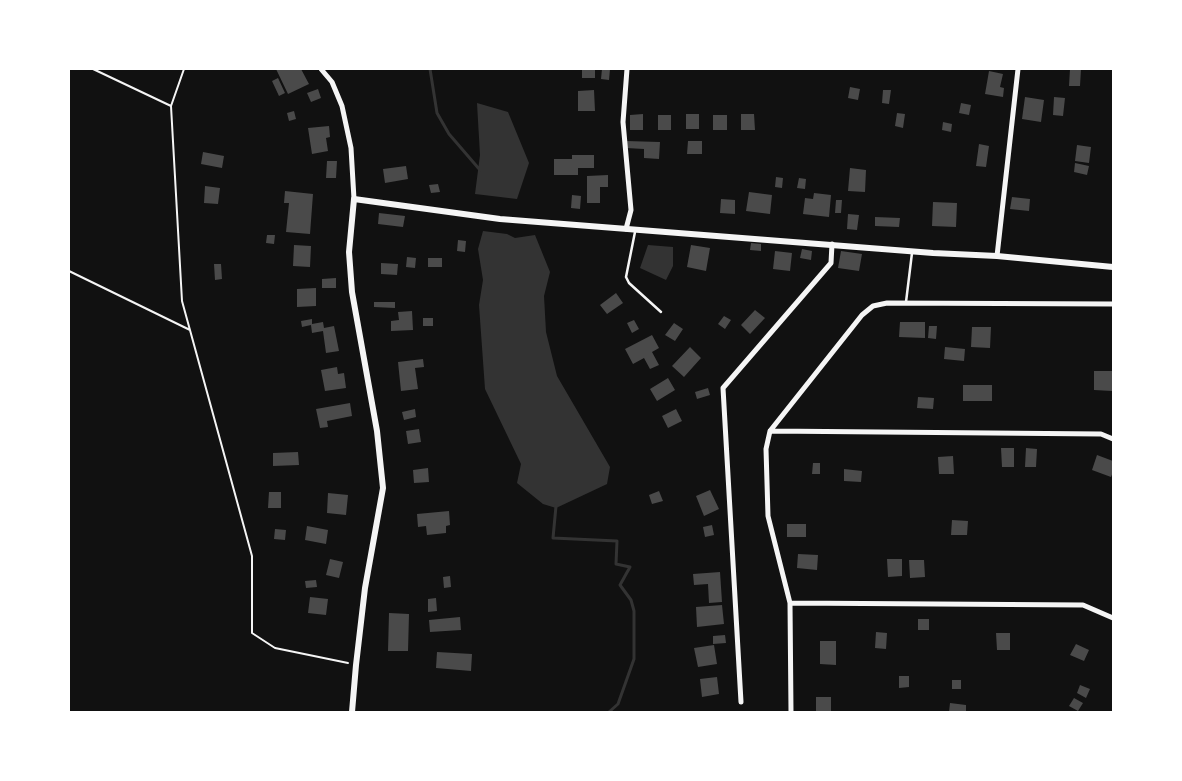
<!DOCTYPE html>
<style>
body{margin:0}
#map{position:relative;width:1182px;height:781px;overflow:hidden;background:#111;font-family:"Alegreya Sans",sans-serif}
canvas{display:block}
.frame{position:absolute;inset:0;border:70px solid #fff;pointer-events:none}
</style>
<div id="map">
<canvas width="1182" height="781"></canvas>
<div class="frame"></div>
</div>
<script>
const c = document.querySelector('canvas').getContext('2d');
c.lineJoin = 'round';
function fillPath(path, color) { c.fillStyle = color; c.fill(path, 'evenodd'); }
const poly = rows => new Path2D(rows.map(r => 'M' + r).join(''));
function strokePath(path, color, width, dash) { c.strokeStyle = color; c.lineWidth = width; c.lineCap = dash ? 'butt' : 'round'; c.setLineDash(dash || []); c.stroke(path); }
fillPath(poly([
 [477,103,508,112,529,163,517,199,475,194,480,155],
 [483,231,507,234,515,238,535,235,550,272,544,296,546,332,557,376,610,467,607,484,556,508,543,504,517,483,521,464,485,389,479,305,483,280,478,249],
 [648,245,673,247,673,266,666,280,640,268]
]), '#333');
strokePath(poly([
 [430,69,437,113,449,134,480,170],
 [556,506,553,538,617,541,616,564,630,567,620,585,631,600,634,611,634,659,618,704,609,712]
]), '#333', 3);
fillPath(poly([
 [276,69,301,69,309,84,288,94],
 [582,69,595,69,595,78,582,78],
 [602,69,610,69,609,80,601,79],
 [1070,69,1081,69,1080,86,1069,86],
 [989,71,1003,74,1000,87,1004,88,1003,97,985,94],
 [278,78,285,93,279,96,272,81],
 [850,87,860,89,858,100,848,98],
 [318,89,321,98,311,102,307,93],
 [594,90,595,111,578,111,578,91],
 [883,90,891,90,889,104,882,103],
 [1025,97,1044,100,1041,122,1022,119],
 [1054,97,1065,98,1063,116,1053,115],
 [961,103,971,105,969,115,959,113],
 [294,111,296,119,289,121,287,113],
 [897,113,905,114,903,128,895,126],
 [643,114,643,130,630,130,630,115],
 [686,114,699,114,699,129,686,129],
 [741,114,754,114,755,130,741,130],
 [658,115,671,115,671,130,658,130],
 [713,115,727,115,727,130,713,130],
 [943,122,952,124,951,132,942,130],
 [329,126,330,137,326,138,328,151,312,154,308,128],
 [626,141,660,142,659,159,644,158,644,149,626,148],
 [688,141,702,141,702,154,687,154],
 [979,144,989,146,986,167,976,166],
 [1077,145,1091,147,1089,163,1075,161],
 [203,152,224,156,222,168,201,164],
 [572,155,594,155,594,168,578,168,578,175,554,175,554,159,572,159],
 [327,161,337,161,336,178,326,178],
 [1075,163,1089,166,1087,175,1074,172],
 [406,166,408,179,385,183,383,169],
 [850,168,866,170,865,192,848,191],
 [608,175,608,187,600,187,600,203,587,203,587,176],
 [776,177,783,178,782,188,775,187],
 [799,178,806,179,805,189,797,188],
 [438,184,440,192,431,193,429,185],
 [205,186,220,188,218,204,204,203],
 [285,191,313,194,310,234,286,232,289,203,284,203],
 [749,192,772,195,770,214,746,211],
 [814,193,831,195,829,217,803,214,805,198,813,199],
 [572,195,581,196,580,209,571,208],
 [1012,197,1030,199,1029,211,1010,209],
 [721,199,735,200,735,214,720,213],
 [836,200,842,200,841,213,835,213],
 [933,202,957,203,956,227,932,226],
 [379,213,405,216,403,227,378,224],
 [848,214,859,215,857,230,847,229],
 [875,217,900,218,899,227,875,226],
 [267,235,275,235,274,244,266,243],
 [458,240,466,241,465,252,457,251],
 [751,243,761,244,761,251,750,250],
 [294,245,311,246,310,267,293,266],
 [691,245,710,248,706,271,687,267],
 [802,249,812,251,811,260,800,258],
 [775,251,792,253,790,271,773,269],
 [841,251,862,254,859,271,838,268],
 [407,257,416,258,415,268,406,267],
 [428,258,442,258,442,267,428,267],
 [381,263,398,264,397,275,381,274],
 [214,264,221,264,222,279,215,280],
 [336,278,336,288,322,288,322,279],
 [316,288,316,306,297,307,297,289],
 [616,293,623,303,607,314,600,305],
 [374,302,395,302,395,308,374,307],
 [755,310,765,318,750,334,741,325],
 [412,311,413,330,391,331,391,321,399,320,398,312],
 [724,316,731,320,725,329,718,324],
 [423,318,433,318,433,326,423,326],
 [312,319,312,324,323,322,324,328,334,326,339,351,326,353,323,331,312,333,311,325,302,327,301,321],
 [634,320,639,329,632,333,627,323],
 [900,322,925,322,925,338,899,337],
 [674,323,683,329,675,341,665,335],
 [929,326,937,326,936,339,928,338],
 [972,327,991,327,990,348,971,347],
 [652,335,659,348,652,352,659,365,650,369,644,358,633,364,625,349],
 [690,347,701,358,684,377,672,366],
 [945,347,965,349,964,361,944,359],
 [423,359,424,367,415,368,418,389,401,391,398,362],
 [337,367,338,374,344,373,346,388,325,391,321,370],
 [1094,371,1113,371,1112,391,1094,390],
 [668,378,675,390,657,401,650,389],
 [963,385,992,385,992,401,963,401],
 [708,388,710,395,697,399,695,392],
 [918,397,934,398,933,409,917,408],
 [350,403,352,416,327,421,328,427,320,428,316,409],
 [415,409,416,417,404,420,402,412],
 [676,409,682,421,668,428,662,416],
 [419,429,421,442,408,444,406,431],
 [1001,448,1014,448,1014,467,1002,467],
 [1026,448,1037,449,1036,467,1025,467],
 [298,452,299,465,273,466,273,453],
 [1097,455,1113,461,1113,472,1111,477,1092,470],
 [953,456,954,474,939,474,938,457],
 [813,463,820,463,820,474,812,474],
 [428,468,429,482,414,483,413,470],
 [844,469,862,471,861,482,844,481],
 [710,490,719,509,704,516,696,496],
 [659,491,663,501,652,504,649,495],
 [269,492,281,492,281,508,268,508],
 [328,493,348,495,346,515,327,513],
 [449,511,450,525,446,526,446,533,427,535,426,526,418,527,417,514],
 [952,520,968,521,967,535,951,535],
 [787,524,806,524,806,537,787,537],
 [712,525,714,535,705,537,703,527],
 [307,526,328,530,326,544,305,540],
 [275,529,286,530,285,540,274,539],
 [798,554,818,555,817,570,797,568],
 [330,559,343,562,339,578,326,575],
 [887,559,902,559,902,576,888,577],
 [909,560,924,560,925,577,910,578],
 [720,572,722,602,709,603,708,584,694,585,693,574],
 [450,576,451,587,444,588,443,577],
 [316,580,317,587,306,588,305,581],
 [310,597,328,599,326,615,308,613],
 [436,598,437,611,428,612,428,599],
 [722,605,724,624,697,627,696,607],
 [389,613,409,614,408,651,388,651],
 [460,617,461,630,430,632,429,620],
 [918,619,929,619,929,630,918,630],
 [876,632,887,633,886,649,875,648],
 [996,633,1010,633,1010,650,997,650],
 [725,635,726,643,713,644,713,636],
 [820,641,836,641,836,665,820,664],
 [1076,644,1089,650,1084,661,1070,655],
 [714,645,717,664,698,667,694,648],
 [437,652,472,654,471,671,436,668],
 [899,676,909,676,909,687,899,688],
 [717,677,719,694,702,697,700,679],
 [952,680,961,680,961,689,952,689],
 [1080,685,1090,689,1086,698,1077,693],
 [816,697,831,697,831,712,816,712],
 [1074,698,1083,703,1078,711,1069,706],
 [950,703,966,705,966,712,949,712]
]), '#4a4a4a');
strokePath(poly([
 [93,69,171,106],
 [184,69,171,106,182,301,252,556,252,633,275,648,348,663],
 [69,271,190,330]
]), '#f5f5f5', 2);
strokePath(poly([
 [635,232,626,277,629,283,661,312],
 [906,302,912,253]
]), '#f5f5f5', 2.5);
strokePath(poly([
 [321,69,332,82,342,106,351,148,354,199],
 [626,229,631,210,623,122,627,69],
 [997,256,1018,69],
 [770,431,1101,434,1113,439],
 [790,603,1083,605,1113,618],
 [741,702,723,388,831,263,832,244],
 [791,712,790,603,768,516,766,449,770,431,862,315,873,306,887,303,1113,304]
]), '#f5f5f5', 5);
strokePath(poly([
 [352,712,356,665,365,588,383,488,377,431,352,292,349,252,354,199,500,219,933,253,997,256,1113,267]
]), '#f5f5f5', 6);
</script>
